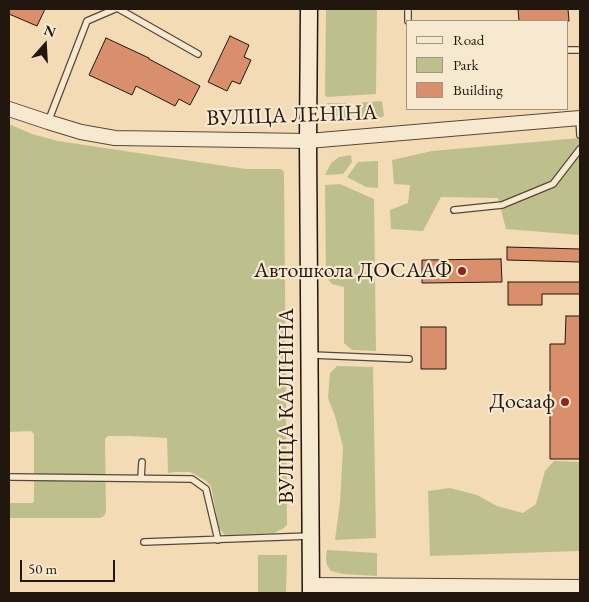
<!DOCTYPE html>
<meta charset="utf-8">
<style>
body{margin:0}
#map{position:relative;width:589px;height:602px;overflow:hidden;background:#f3dbb6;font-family:"EB Garamond",serif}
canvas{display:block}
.frame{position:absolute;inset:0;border:10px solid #22170e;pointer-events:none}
.legend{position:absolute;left:406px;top:20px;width:162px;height:90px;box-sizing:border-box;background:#f7e8d0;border:1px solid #a29482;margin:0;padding:6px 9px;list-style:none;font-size:15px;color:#22170e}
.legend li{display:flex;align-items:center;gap:10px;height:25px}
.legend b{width:25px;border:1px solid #a29482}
.north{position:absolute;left:20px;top:20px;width:50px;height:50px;-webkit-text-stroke:4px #f7e8d0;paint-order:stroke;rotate:19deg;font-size:14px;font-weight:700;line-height:20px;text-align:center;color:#22170e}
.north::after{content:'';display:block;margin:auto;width:18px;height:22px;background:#22170e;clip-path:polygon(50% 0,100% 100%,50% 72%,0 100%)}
.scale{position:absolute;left:20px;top:560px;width:95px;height:22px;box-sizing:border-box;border:2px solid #22170e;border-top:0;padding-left:6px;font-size:15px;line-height:18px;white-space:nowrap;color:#22170e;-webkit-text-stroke:4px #f7e8d0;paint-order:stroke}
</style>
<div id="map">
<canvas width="589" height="602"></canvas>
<div class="frame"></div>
<ul class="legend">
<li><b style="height:6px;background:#f7e8d0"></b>Road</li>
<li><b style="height:14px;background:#bdc08c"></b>Park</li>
<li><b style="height:14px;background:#da8f6c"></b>Building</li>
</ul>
<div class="north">N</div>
<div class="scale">50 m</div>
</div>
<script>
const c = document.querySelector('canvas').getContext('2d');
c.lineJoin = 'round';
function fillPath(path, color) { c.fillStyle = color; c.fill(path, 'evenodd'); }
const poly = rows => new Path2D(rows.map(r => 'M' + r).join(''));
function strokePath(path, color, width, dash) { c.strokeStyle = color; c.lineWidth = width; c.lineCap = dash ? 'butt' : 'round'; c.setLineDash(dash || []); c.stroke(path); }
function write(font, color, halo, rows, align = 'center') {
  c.font = font + ' "EB Garamond",serif'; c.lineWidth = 4.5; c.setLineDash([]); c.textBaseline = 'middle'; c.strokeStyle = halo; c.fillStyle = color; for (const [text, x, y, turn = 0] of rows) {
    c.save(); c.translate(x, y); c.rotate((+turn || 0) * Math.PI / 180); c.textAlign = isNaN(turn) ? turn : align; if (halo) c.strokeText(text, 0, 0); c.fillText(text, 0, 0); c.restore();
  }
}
fillPath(poly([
 [326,9,377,9,376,94,327,97,325,95],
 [380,101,382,102,384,115,383,117,358,120,357,119,356,104,358,103],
 [327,103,347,103,348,120,339,118,332,111],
 [9,124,32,134,58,141,245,169,281,169,284,172,287,525,284,528,274,533,225,535,219,528,211,486,205,480,190,472,175,472,168,473,167,438,130,436,108,436,105,439,106,512,104,516,100,518,9,518,9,503,33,503,34,500,34,434,31,431,9,432],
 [580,138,580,235,506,229,498,198,441,197,423,231,391,229,390,210,408,203,410,185,394,184,392,160,432,151],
 [351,155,352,162,343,174,325,175,331,163,339,157],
 [378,161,378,188,366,187,347,177,358,162],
 [340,184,374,199,376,351,352,350,344,343,344,287,332,284,326,277,325,185],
 [337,366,373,367,376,538,335,540,340,503,343,447,335,416,328,398,330,373],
 [554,461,580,462,580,551,430,556,428,491,450,488,477,495,497,506,523,513,536,504,545,471],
 [327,550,377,553,377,576,343,574,331,571,327,565,326,558],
 [258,555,287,555,286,593,258,593]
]), '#bdc08c');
const building = poly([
 [9,9,45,9,37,26,9,14,9,9],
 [518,9,568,9,569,21,519,21,518,9],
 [230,36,249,45,244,57,251,60,240,84,232,81,227,91,208,82,230,36],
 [106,38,149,58,149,59,200,86,190,105,179,99,175,106,136,86,132,95,89,75,106,38],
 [507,247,580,249,580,262,507,260,507,247],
 [501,259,502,282,422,283,422,260,501,259],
 [508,282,580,282,580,294,542,294,542,305,508,305,508,282],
 [566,316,580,316,580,459,550,459,550,344,565,344,566,316],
 [421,327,446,327,446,369,421,369,421,327]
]);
fillPath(building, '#da8f6c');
strokePath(building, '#22170e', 1);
const service = poly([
 [119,9,198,54],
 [408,9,408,21],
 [568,50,580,50],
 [579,118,580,135],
 [48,122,87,21,115,9],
 [454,210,502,205,553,184,580,149],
 [312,355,409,359],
 [11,477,192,479,206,489,218,540],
 [141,478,142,462],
 [144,542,310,536]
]);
const tertiary = poly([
 [9,109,48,122,81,132,115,138,308,141,580,118],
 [311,585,580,587]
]);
const secondary = poly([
 [309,9,308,141,311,593]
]);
strokePath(service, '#564838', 8);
strokePath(tertiary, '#564838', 16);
strokePath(secondary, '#22170e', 19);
strokePath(service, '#f7e8d0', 5.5);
strokePath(tertiary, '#f7e8d0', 14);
strokePath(secondary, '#f7e8d0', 16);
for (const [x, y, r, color] of [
 [462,271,5,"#8f2418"],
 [565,402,5,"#8f2418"]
]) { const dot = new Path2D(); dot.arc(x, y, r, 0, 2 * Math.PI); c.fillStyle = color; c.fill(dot); strokePath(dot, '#f7e8d0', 2); }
write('22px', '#22170e', '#f7e8d0', [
 ["ВУЛІЦА ЛЕНІНА",292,116,-2],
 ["ВУЛІЦА КАЛІНІНА",287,406,-90]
]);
write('22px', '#22170e', '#f7e8d0', [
 ["Автошкола ДОСААФ",452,271],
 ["Досааф",555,402]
], 'right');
</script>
